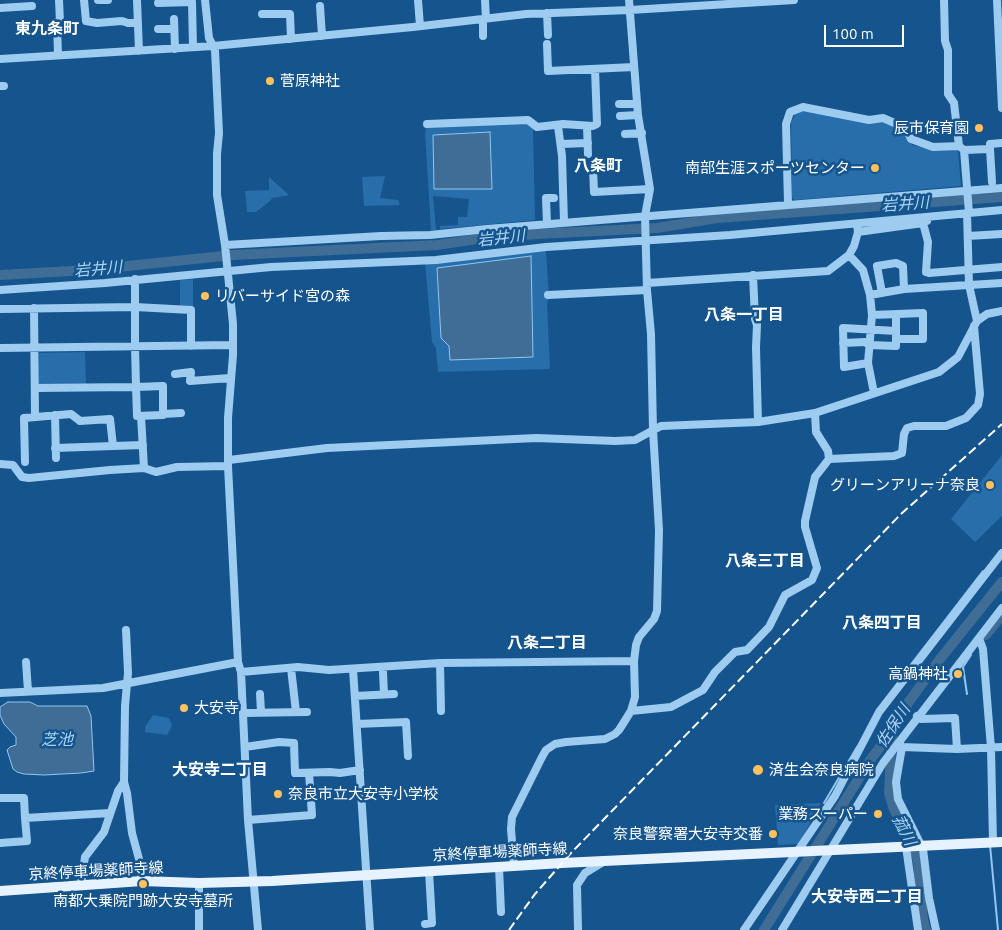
<!DOCTYPE html>
<meta charset="utf-8">
<style>
body{margin:0}
#map{position:relative;width:1002px;height:930px;overflow:hidden;background:#15548c;font-family:Ubuntu,sans-serif}
canvas{display:block}
.scale{position:absolute;left:824px;top:25px;width:80px;height:22px;box-sizing:border-box;border:2px solid #fff;border-top:0;padding-left:6px;font-size:15px;line-height:18px;white-space:nowrap;color:#fff;-webkit-text-stroke:4px #15548c;paint-order:stroke}
</style>
<div id="map">
<canvas width="1002" height="930"></canvas>
<div class="scale">100 m</div>
</div>
<script>
const c = document.querySelector('canvas').getContext('2d');
c.lineJoin = 'round';
function fillPath(path, color) { c.fillStyle = color; c.fill(path, 'evenodd'); }
const poly = rows => new Path2D(rows.map(r => 'M' + r).join(''));
function strokePath(path, color, width, dash) { c.strokeStyle = color; c.lineWidth = width; c.lineCap = dash ? 'butt' : 'round'; c.setLineDash(dash || []); c.stroke(path); }
function write(font, color, halo, rows, align = 'center') {
  c.font = font + ' Ubuntu,"Noto Sans JP",sans-serif'; c.lineWidth = 5; c.setLineDash([]); c.textBaseline = 'middle'; c.strokeStyle = halo; c.fillStyle = color; for (const [text, x, y, turn = 0] of rows) {
    c.save(); c.translate(x, y); c.rotate((+turn || 0) * Math.PI / 180); c.textAlign = isNaN(turn) ? turn : align; if (halo) c.strokeText(text, 0, 0); c.fillText(text, 0, 0); c.restore();
  }
}
fillPath(poly([
 [807,110,862,122,884,122,903,129,912,145,934,149,958,150,961,186,794,200,792,197,791,123,795,114],
 [528,122,533,127,535,220,440,229,440,226,458,225,458,217,467,217,469,199,433,196,436,230,431,230,425,134,426,126],
 [490,132,491,189,435,189],
 [385,176,380,198,398,200,400,205,364,206,362,177],
 [269,177,289,195,272,198,271,200,256,212,247,212,245,191,269,190],
 [546,251,549,297,547,304,550,369,438,372,436,348,432,342,425,262],
 [449,346,533,356,451,360],
 [193,279,193,307,180,307,180,280],
 [85,352,86,385,40,385,37,383,39,353],
 [1002,455,1002,516,975,542,951,519],
 [153,715,169,718,172,726,167,735,145,732,145,727],
 [821,803,799,844,778,845,775,805]
]), '#276eab');
const water = poly([
 [490,132,492,189,434,189,433,135,490,132],
 [531,256,533,357,450,360,449,346,441,338,437,268,531,256],
 [8,702,30,702,38,706,87,706,91,716,94,771,81,773,44,775,24,774,17,772,13,769,7,750,10,747,16,745,16,737,4,724,0,715,0,707,8,702]
]);
fillPath(water, '#3f6d96');
strokePath(water, '#90c7f3', 1);
strokePath(poly([
 [902,676,983,571],
 [967,694,963,667,971,655],
 [824,803,857,747],
 [990,845,998,930]
]), '#90c7f3', 2);
strokePath(poly([
 [0,275,89,270,233,255,437,245,484,238,537,234,657,228,717,218,1002,197],
 [986,635,1002,615],
 [892,731,889,793,893,807,915,851,918,861,923,920,926,930],
 [764,930,871,759,893,730,908,703,940,659,1002,582]
]), '#3f6d96', 10);
strokePath(poly([
 [84,0,86,21,97,23,122,21,128,23,138,23],
 [98,0,108,0],
 [137,0,139,51],
 [205,0,209,38,215,50,219,133,217,154,217,195,225,245,233,324,233,355,228,418,228,466,238,662],
 [418,0,420,26],
 [485,0,486,19],
 [944,0,945,41,948,50,948,94,954,103,959,146,964,150,969,213],
 [997,0,1002,108],
 [158,3,192,2,193,47],
 [320,6,322,36],
 [0,8,32,6],
 [547,13,548,35],
 [262,14,290,14,291,39],
 [174,19,175,49],
 [483,20,483,36],
 [158,29,174,29],
 [547,44,548,71,634,67],
 [58,55,57,22,60,22,59,0],
 [0,59,213,46,413,27,526,14,630,10,794,0],
 [0,86,4,86],
 [619,104,637,104],
 [620,116,638,115],
 [427,124,528,120,537,127,563,124,593,126,597,124,595,69],
 [558,126,562,156,564,222],
 [587,127,588,154],
 [625,134,642,133],
 [561,144,588,143],
 [990,149,992,182],
 [964,150,990,149,990,144,1002,143],
 [601,163,596,163,593,168,594,192,650,189],
 [788,204,786,124,790,112,803,107,869,120,883,118,906,128,911,139,933,147,959,146],
 [967,213,969,285,977,321],
 [923,223,928,242,926,272,929,273,1002,267],
 [547,224,546,198,554,198],
 [858,232,923,223,927,221],
 [968,236,1002,234],
 [225,245,381,236,430,235,487,229,1002,188],
 [849,255,863,270,870,295,872,315,868,363,874,393],
 [753,275,755,319,757,325,756,347,758,422],
 [647,283,828,271,849,255,854,246,858,232,857,224],
 [0,290,105,283,271,267,436,260,546,247,730,235,1002,210],
 [882,293,877,266,896,263,903,266,904,289],
 [548,295,647,290],
 [870,295,904,289,1002,283],
 [34,308,35,417],
 [0,309,135,307,191,310,191,346],
 [872,315,923,313,923,339,896,339],
 [843,343,865,342,869,345,896,346,896,314],
 [0,348,233,345],
 [868,363,844,367,843,328,896,331],
 [175,374,191,372,190,381,230,378],
 [35,388,136,387,163,386,163,415,137,416,136,387,135,346,135,279],
 [163,414,181,413],
 [55,415,56,458],
 [141,416,144,468],
 [55,448,143,445],
 [829,459,894,456,902,453,904,434,907,428,914,426,946,426,966,418,978,405,980,394,974,326],
 [229,460,327,448,536,438,615,441,635,440,661,426,758,422,815,413,939,372,958,357,977,321,987,314,1002,311],
 [25,462,24,418,71,414,80,421,110,419,113,446],
 [0,464,13,465,22,477,29,478,110,470,144,468,156,472,177,467,228,466],
 [979,638,983,649,991,748,993,842],
 [26,662,28,691],
 [440,663,441,711],
 [291,668,296,712],
 [353,669,370,930],
 [241,672,248,820,258,930],
 [383,672,384,694],
 [0,693,103,688,238,662,241,672,298,667,329,670,440,663,634,661],
 [260,694,261,712],
 [355,696,394,694],
 [631,711,671,707,703,690,715,672,735,652,747,650,769,627,785,595,812,580,817,568,805,527,805,521,815,477,829,459,828,451,816,432,815,413],
 [243,713,307,712],
 [917,716,921,719,955,718,957,749],
 [357,724,406,722,408,756],
 [899,742,902,747,896,782,898,799,923,849,929,898,936,930],
 [245,747,279,742,294,743,295,773,330,772,340,773,360,770],
 [902,747,957,749,1002,747],
 [124,782,127,793,132,833,139,859,142,881],
 [0,798,24,798,25,818,110,813],
 [248,820,312,815,309,773],
 [0,843,27,841,25,818],
 [906,847,918,930],
 [514,866,511,829,512,817,542,757,546,750,555,744,566,742,605,739,615,734,619,730,631,711,635,697,634,661,636,645,639,637,654,619,657,611,659,530,653,430,651,334,647,290,645,216,650,189,638,115,629,0],
 [499,867,501,912],
 [199,883,199,930],
 [81,884,85,857,104,832,118,791,124,782,125,706,128,673,126,630],
 [425,924,432,923,429,871],
 [578,930,577,885,585,873,603,862],
 [744,930,835,796,879,712,1002,553],
 [782,930,883,763,1002,608]
]), '#9ecbf0', 8);
strokePath(poly([
 [0,891,142,881,199,883,272,881,562,863,1002,842]
]), '#e6f2ff', 10);
strokePath(poly([
 [509,930,535,894,571,853,901,514,1002,424]
]), '#fff', 2, [9, 4]);
for (const [x, y, r, color] of [
 [270,81,5,"#ffc15c"],
 [979,128,5,"#ffc15c"],
 [875,168,5,"#ffc15c"],
 [205,296,5,"#ffc15c"],
 [990,485,5,"#ffc15c"],
 [958,674,5,"#ffc15c"],
 [184,708,5,"#ffc15c"],
 [758,770,6,"#ffc15c"],
 [278,794,5,"#ffc15c"],
 [878,814,5,"#ffc15c"],
 [773,834,5,"#ffc15c"],
 [143,884,5,"#ffc15c"]
]) { const dot = new Path2D(); dot.arc(x, y, r, 0, 2 * Math.PI); c.fillStyle = color; c.fill(dot); strokePath(dot, '#15548c', 2); }
write('15px', '#fff', '#15548c', [
 ["菅原神社",280,81,"left"],
 ["辰市保育園",969,128],
 ["南部生涯スポーツセンター",865,168],
 ["リバーサイド宮の森",215,296,"left"],
 ["グリーンアリーナ奈良",980,485],
 ["高鍋神社",948,674],
 ["大安寺",194,708,"left"],
 ["済生会奈良病院",769,770,"left"],
 ["奈良市立大安寺小学校",288,794,"left"],
 ["業務スーパー",868,814],
 ["奈良警察署大安寺交番",763,834],
 ["南都大乗院門跡大安寺墓所",143,901,"center"]
], 'right');
write('15px', '#fff', '#15548c', [
 ["京終停車場薬師寺線",500,852,-3],
 ["京終停車場薬師寺線",96,871,-3]
]);
write('bold 16px', '#fff', '#15548c', [
 ["東九条町",47,29],
 ["八条町",598,166],
 ["八条一丁目",744,315],
 ["八条三丁目",765,561],
 ["八条四丁目",882,623],
 ["八条二丁目",547,643],
 ["大安寺二丁目",220,770],
 ["大安寺西二丁目",867,897]
]);
write('italic 16px', '#a9d4f7', '#15548c', [
 ["岩井川",905,204,-4],
 ["岩井川",501,238,-6],
 ["岩井川",98,269,-5],
 ["佐保川",893,726,-57],
 ["芝池",57,740],
 ["菰川",904,830,63]
]);
</script>
